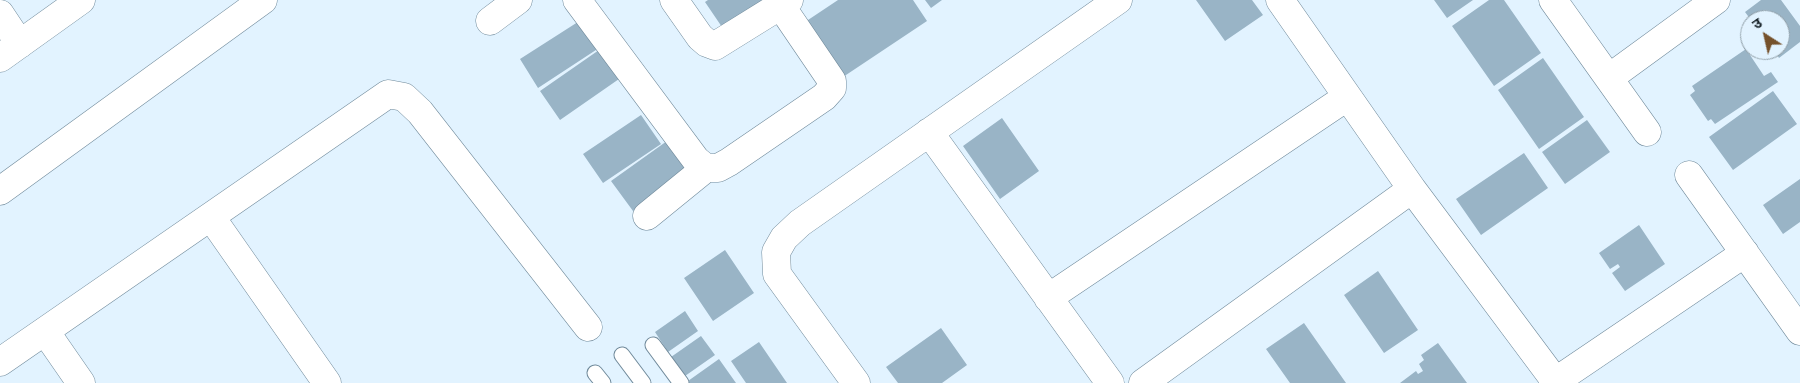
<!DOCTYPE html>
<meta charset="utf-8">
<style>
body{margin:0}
#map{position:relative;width:1800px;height:383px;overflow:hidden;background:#e2f3ff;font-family:Jost,"Noto Sans Devanagari",sans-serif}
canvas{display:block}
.north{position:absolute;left:1740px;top:10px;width:50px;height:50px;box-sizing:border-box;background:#e2f3ff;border:1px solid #8f9ea7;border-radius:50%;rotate:325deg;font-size:14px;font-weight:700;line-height:20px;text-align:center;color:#131e24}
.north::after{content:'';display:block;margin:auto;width:18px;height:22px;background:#75512b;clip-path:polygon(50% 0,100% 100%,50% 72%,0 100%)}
</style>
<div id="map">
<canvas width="1800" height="383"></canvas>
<div class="north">उ</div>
</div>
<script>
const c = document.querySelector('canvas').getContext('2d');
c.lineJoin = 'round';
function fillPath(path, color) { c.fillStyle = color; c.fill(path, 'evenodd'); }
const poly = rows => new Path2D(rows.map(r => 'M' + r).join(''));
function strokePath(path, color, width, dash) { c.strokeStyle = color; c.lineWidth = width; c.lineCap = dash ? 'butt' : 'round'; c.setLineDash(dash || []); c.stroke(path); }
fillPath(poly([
 [708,0,766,0,724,30,705,2],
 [838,0,913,0,927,21,840,79,802,24],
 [925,0,942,0,931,8],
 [1196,0,1252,0,1263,15,1225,41],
 [1434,0,1473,0,1447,18],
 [1489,0,1504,0,1541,53,1494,86,1452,26],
 [1761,0,1781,0,1800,26,1800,42,1779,58,1774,50,1780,50,1780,20,1751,20,1745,12],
 [581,20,599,48,538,88,520,59],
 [1746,49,1764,76,1771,72,1778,82,1715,124,1711,119,1708,121,1690,95,1695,91,1692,86],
 [599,50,619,79,560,120,540,91],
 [1543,58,1584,117,1539,149,1498,90],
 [1773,91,1797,124,1733,170,1709,137],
 [641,115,661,144,603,183,583,154],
 [1002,118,1039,171,1000,199,963,146],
 [1587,120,1610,152,1565,184,1542,152],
 [667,141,688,170,633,211,611,181],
 [1524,153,1548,188,1481,235,1456,199],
 [1800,179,1800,222,1783,234,1763,205],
 [1639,225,1665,264,1625,291,1612,273,1620,267,1618,264,1610,269,1599,253],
 [725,250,754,293,713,321,684,278],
 [1378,271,1418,330,1384,353,1344,295],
 [685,311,698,331,668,352,655,332],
 [1304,323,1346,383,1290,383,1266,349],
 [941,328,967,365,942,383,898,383,886,367],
 [701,336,715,355,685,376,671,357],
 [759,342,787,383,746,383,731,361],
 [1438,343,1467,383,1400,383,1416,371,1418,374,1423,371,1419,364,1424,360,1421,355],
 [719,359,736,383,689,383,688,381]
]), '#99b4c6');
const service = poly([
 [653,345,681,383],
 [622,355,643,383],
 [595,373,603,383]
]);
const minor = poly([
 [577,0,696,160,706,168],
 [674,0,700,37,707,43,715,46,789,0],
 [1280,0,1412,189,1556,382],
 [1553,0,1647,132],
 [0,14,20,44],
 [490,21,518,0],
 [0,58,81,0],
 [1609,78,1716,0],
 [929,132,1110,383],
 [1689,175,1800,331],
 [0,191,263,0],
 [647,216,706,168,718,168,729,162,824,97,832,88,832,81,781,6],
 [211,217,327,383],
 [1048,298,1347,97],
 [45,331,81,383],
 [0,362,388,94,404,97,420,112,588,327],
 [856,383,777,274,776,252,784,238,800,223,1118,0],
 [1143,383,1412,189],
 [1553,383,1745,253]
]);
strokePath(service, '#708a9b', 17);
strokePath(minor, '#708a9b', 29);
strokePath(service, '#fff', 15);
strokePath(minor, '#fff', 28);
</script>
